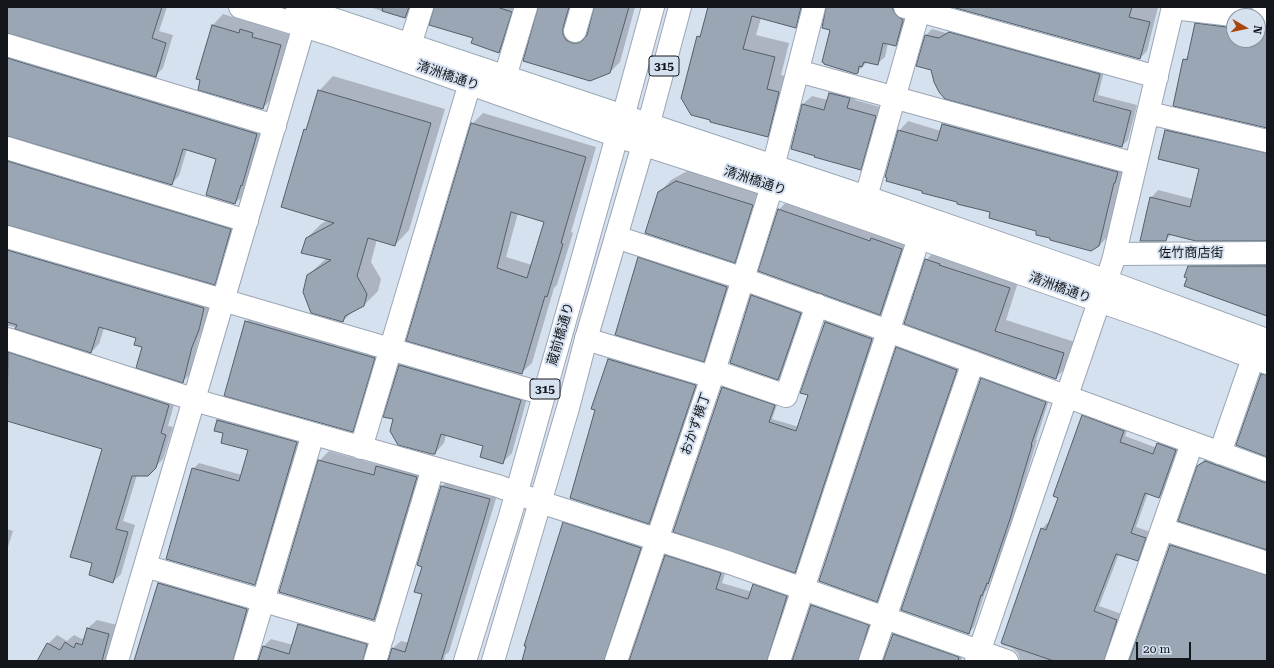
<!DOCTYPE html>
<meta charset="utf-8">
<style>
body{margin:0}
#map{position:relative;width:1274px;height:668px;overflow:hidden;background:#d6e1f0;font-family:"Roboto Serif",serif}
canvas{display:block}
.frame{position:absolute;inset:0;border:8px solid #13171c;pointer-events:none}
.north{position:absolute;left:1226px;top:8px;width:40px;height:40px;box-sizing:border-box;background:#d6e1f0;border:1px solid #88909b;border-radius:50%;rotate:99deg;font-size:11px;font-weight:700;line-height:16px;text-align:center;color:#13171c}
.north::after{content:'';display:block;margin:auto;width:14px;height:18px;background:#a9470a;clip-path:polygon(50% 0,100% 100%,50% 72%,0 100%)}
.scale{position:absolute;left:1136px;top:642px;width:55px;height:18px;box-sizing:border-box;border:2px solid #13171c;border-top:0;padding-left:5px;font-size:12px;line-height:14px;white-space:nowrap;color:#13171c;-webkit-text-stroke:3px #d6e1f0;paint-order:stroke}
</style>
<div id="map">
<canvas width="1274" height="668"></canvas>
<div class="frame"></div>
<div class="north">N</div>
<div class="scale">20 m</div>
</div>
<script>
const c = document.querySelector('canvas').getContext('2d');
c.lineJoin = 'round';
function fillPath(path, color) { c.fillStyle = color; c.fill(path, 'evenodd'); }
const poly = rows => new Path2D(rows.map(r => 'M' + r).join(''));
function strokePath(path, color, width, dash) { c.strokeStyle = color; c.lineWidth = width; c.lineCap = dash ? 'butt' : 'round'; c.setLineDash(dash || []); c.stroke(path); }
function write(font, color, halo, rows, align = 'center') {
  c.font = font + ' "Roboto Serif","Noto Sans JP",serif'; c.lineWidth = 4; c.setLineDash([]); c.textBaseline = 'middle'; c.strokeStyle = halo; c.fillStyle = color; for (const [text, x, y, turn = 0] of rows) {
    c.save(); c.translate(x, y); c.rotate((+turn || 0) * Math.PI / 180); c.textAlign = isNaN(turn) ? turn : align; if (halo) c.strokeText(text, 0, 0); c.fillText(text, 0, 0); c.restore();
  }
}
fillPath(poly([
 [7,7,167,7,159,31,173,35,163,68,155,76,7,32],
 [369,7,415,7,405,18],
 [435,7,519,7,509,42,499,52],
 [539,7,575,7,582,34,588,34,595,7,635,7,620,62,610,72,590,80],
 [709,7,811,7,809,13,795,27,761,18,756,35,789,43,781,75,793,78,781,122,767,136,698,37,702,33],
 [827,7,903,7,910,12,903,37,896,45,888,43,885,57,877,64,867,62,856,73,831,29],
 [955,7,1158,7,1147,51,1140,58],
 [223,14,248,22,252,19,263,22,262,26,291,35,273,97,263,108,213,25],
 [1203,16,1234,20,1234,40,1258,40,1258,21,1267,24,1267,127,1184,60,1189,55,1196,24],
 [956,27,1105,68,1098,95,1137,105,1128,140,1122,146,932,69,917,65,926,35,932,29,946,33],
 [7,47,264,126,243,196,235,203,217,158,187,149,179,176,171,184,7,135],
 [333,76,445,109,409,230,395,245,377,239,371,262,381,279,378,291,364,305,354,310,343,321,308,275,327,258,307,238,321,224,328,220,305,130,308,126,319,91],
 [839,84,858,89,855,100,884,108,869,160,860,169,803,104,812,96,828,100,830,93],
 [483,113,596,147,571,232,573,233,557,285,554,288,532,363,521,373,407,340,472,124],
 [518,213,546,221,532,265,506,257],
 [953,115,1126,163,1108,236,1099,246,1038,230,991,211,958,201,899,131,908,121,941,131,943,124],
 [1173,123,1267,145,1267,240,1172,234,1165,240,1151,198,1158,190,1193,199,1200,168,1159,159,1166,130],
 [7,150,238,222,222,276,214,284,7,224],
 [689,170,765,192,747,249,735,262,659,193,671,180],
 [788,200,911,240,890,304,880,314,779,210],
 [7,239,211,300,206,322,199,338,190,374,182,382,143,346,137,337,104,328,99,344,91,352,11,326,7,326],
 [938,248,1020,276,1006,320,1075,342,1067,367,1055,378,905,323,926,260],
 [645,251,733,280,710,354,704,360,639,258],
 [1197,259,1267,259,1267,315,1189,277,1189,267],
 [757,290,806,308,783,374,778,379,752,296],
 [256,312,384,348,362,421,352,431,246,322],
 [829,318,875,335,798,568,795,572,723,387,726,384,778,402,772,419,799,427,809,395,802,392,825,322],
 [7,341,176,397,168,426,173,427,163,459,147,475,137,475,123,521,135,525,121,574,113,582,94,563,103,449,7,420],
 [902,343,961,365,882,596,877,601,897,348],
 [615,353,702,379,655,516,649,523,596,410,599,391,608,359],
 [409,356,529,391,512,453,503,462,484,446,446,435,444,443,435,453,395,419,385,416,400,365],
 [987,374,1050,397,1036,440,1037,440,1015,513,993,577,991,579,987,590,985,592,974,627,968,633,981,379],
 [1088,410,1129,425,1125,436,1157,448,1158,444,1164,438,1181,444,1165,492,1159,497,1148,493,1136,527,1151,532,1143,554,1137,560,1119,554,1099,606,1122,614,1111,661,1020,661,1018,653,1012,648,1002,645,1042,529,1047,523,1050,524,1059,497,1082,416],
 [224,414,303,437,260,578,254,584,193,469,199,463,242,475,249,450,225,433,215,430,218,420],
 [329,451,379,465,387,457,426,467,384,609,374,619,319,461],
 [1211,455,1267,476,1267,549,1198,466],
 [449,479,498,492,449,652,445,655,444,661,389,661,393,648,401,641,409,643,424,594,423,566,442,486],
 [570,517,647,541,612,661,523,661,563,523],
 [7,529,13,531,7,550],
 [1176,539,1267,569,1267,661,1130,661,1171,545],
 [672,550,727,567,722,583,752,592,754,585,760,579,793,590,775,661,630,661,666,556],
 [166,575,255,601,243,661,136,661,159,583],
 [818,599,875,619,866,661,793,661,812,605],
 [307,617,374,637,373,661,259,661,263,647,271,639,293,645,299,625],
 [97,620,117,625,107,661,38,661,48,644,57,635,67,641,74,635,82,639,86,636,88,628],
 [900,628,965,651,961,661,884,661,893,634]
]), '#0003');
const building = poly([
 [7,7,162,7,152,38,166,43,156,77,7,33,7,7],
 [383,7,409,7,405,18,382,11,383,7],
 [434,7,497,7,512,12,499,53,471,43,473,38,429,25,434,7],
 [538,7,569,7,563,28,563,34,566,40,572,43,578,43,583,40,587,35,594,7,629,7,610,73,590,81,523,61,538,7],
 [708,7,801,7,796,28,752,16,743,49,775,57,767,89,779,92,768,137,710,122,710,120,691,115,681,98,697,36,700,37,708,7],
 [826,7,893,7,893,10,896,15,903,20,896,46,883,43,878,65,864,62,862,67,859,66,858,73,856,74,824,64,824,63,822,62,830,30,822,28,826,7],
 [952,7,1132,7,1129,17,1150,22,1140,59,952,7],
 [1195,23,1234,28,1234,40,1258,40,1258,31,1267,31,1267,128,1173,106,1183,59,1187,60,1195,23],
 [212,25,239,33,240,29,253,33,252,37,281,45,263,109,198,90,200,80,196,79,212,25],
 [949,32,1100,74,1093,101,1131,111,1122,147,945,99,939,92,934,82,931,70,916,66,925,35,939,38,949,32],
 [7,58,257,134,242,186,241,185,235,204,206,195,216,159,187,150,183,149,172,185,7,136,7,58],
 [318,90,431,123,395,246,368,238,357,276,367,294,364,306,345,316,343,322,311,313,303,292,307,275,331,260,301,253,306,238,334,223,281,207,304,129,306,130,318,90],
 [829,93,850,98,847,108,876,116,861,170,814,157,815,156,791,149,802,104,824,110,829,93],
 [471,123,586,157,561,243,563,244,547,297,545,296,522,374,406,341,471,123],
 [511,212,544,222,527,278,497,268,511,212],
 [942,124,1118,172,1115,183,1114,183,1099,246,1091,251,1050,240,1050,238,1036,235,1036,231,989,218,990,212,957,204,957,202,922,193,922,191,886,181,887,178,885,177,898,130,937,141,942,124],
 [1165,130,1267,153,1267,241,1196,241,1168,234,1166,241,1140,241,1150,197,1190,207,1199,169,1158,159,1165,130],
 [7,161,231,229,215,285,7,225,7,161],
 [676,181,753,205,735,263,645,233,658,192,676,181],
 [778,209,870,241,871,238,902,249,880,315,758,271,778,209],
 [7,250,204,308,199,330,192,347,183,383,136,368,142,347,134,345,136,338,99,327,91,353,15,329,17,325,7,322,7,250],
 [638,257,727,287,704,362,615,335,638,257],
 [925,259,940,264,939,265,1010,288,995,331,1064,353,1056,379,904,324,925,259],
 [1188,266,1267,266,1267,316,1184,286,1187,278,1184,277,1188,266],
 [751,295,801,313,778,380,730,363,751,295],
 [245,321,375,358,353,432,224,396,245,321],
 [825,322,872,339,795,573,673,532,722,387,775,405,769,422,796,431,808,395,800,393,825,322],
 [896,347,957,370,877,602,819,581,896,347],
 [8,352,169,405,161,433,166,435,156,468,148,476,132,476,116,529,128,532,113,583,89,575,92,563,70,557,102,449,7,421,8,352],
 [608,359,696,385,649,524,570,498,595,410,591,409,608,359],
 [399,365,521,400,503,464,480,457,483,446,441,434,435,454,432,454,398,445,390,431,393,419,383,417,399,365],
 [1261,374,1267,375,1267,457,1236,445,1261,374],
 [981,378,1046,402,1031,445,1032,445,1010,519,988,584,987,583,982,596,981,595,969,634,901,610,981,378],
 [1082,415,1124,431,1120,442,1153,454,1157,443,1176,450,1159,498,1145,493,1131,533,1146,538,1138,561,1116,554,1094,611,1117,620,1104,661,1054,661,1001,643,1041,528,1046,530,1058,498,1053,496,1082,415],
 [217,420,297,442,255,585,166,559,192,468,239,481,248,450,221,443,223,433,214,431,217,420],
 [318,460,374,475,376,466,417,477,374,620,279,592,318,460],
 [1205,461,1263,482,1267,482,1267,550,1178,521,1197,466,1205,461],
 [441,486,490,499,484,520,441,661,388,661,392,648,405,652,422,594,414,592,422,567,417,565,441,486],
 [563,522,641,548,604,661,522,661,526,646,524,646,563,522],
 [1170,545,1267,575,1267,661,1129,661,1170,545],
 [665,555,721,573,716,589,748,599,753,584,787,596,767,661,629,661,665,555],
 [158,583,247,609,233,661,134,661,158,583],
 [811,605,869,625,858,661,792,661,811,605],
 [298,624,367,644,363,661,258,661,263,646,289,654,298,624],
 [87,628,109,634,102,661,37,661,47,643,60,650,65,642,74,648,76,643,82,645,87,628],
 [893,634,959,657,958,661,883,661,893,634]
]);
fillPath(building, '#9ba6b4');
strokePath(building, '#545e6a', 1);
const minor = poly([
 [240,7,329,34,617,136,772,186,1156,321,1267,363],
 [297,7,866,197,1074,269,1267,340],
 [905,7,1157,77],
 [1173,8,1241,16],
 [1258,18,1267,19],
 [575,31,582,7],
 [7,45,275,126],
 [410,45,422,7],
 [798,71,1136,164],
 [505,77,526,7],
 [1149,113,1267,141],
 [7,148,247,221],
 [773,167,814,7],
 [866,197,920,7],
 [7,237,544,394],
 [616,237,732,275,888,331,1267,470],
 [1115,254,1267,253],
 [7,339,208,404,498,486,540,502,730,563,1007,661],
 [586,339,712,377],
 [714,371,786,396,817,305],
 [361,448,470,83],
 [1220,453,1253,358],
 [1162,529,1267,563],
 [145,566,383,636],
 [117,661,308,12],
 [245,661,313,434],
 [375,661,433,468],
 [616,661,714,371,772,186],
 [779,661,919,238],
 [870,661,973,362],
 [976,661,1113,261,1173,7],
 [1116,661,1192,443]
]);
const major = poly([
 [465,661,510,516,617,136,623,117,653,7],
 [493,661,568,408,586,339,643,145,680,7]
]);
strokePath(minor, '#9ba6b4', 24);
strokePath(major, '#9ba6b4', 24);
strokePath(minor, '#fff', 22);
strokePath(major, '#fff', 22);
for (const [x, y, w] of [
 [664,66,30],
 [545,389,30]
]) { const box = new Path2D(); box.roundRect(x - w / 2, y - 10, w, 20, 3); c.fillStyle = '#d6e1f0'; c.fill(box); strokePath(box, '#13171c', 1); }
write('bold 12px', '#13171c', null, [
 ["315",664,66],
 ["315",545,389]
]);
write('13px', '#13171c', '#d6e1f0', [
 ["清洲橋通り",448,76,19],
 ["清洲橋通り",755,181,18],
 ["佐竹商店街",1191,253],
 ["清洲橋通り",1060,288,20],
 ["蔵前橋通り",561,334,-74],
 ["おかず横丁",696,424,-71]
]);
</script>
